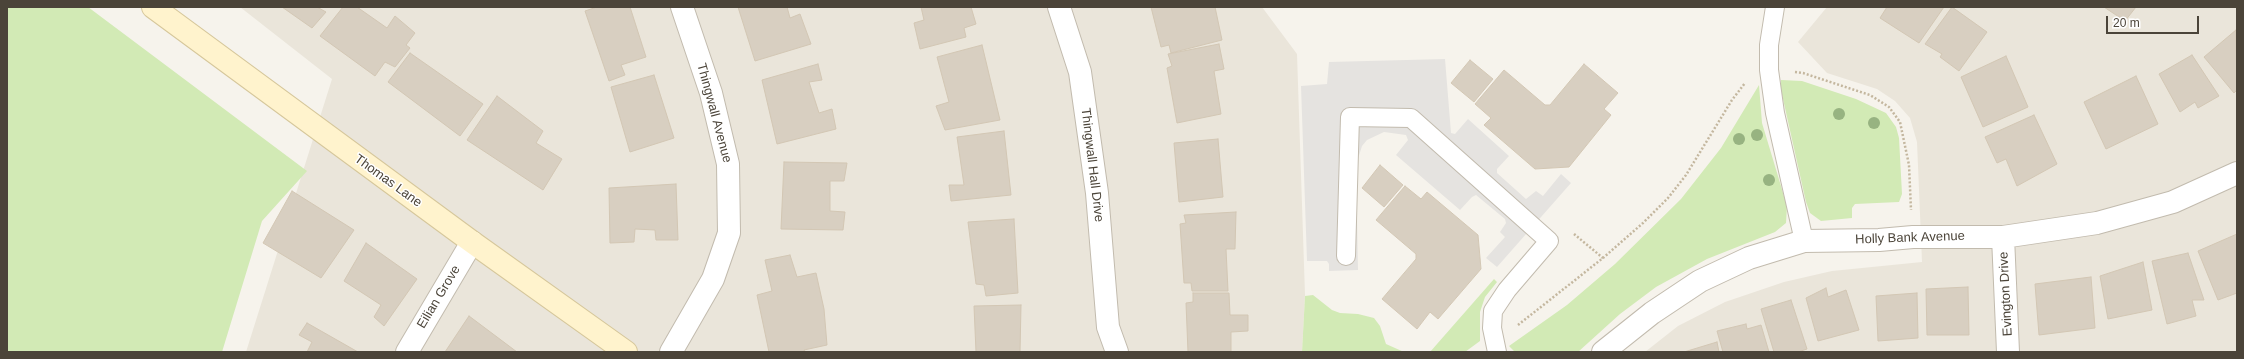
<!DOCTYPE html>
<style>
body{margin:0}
#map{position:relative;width:2244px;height:359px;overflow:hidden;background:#f6f3ec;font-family:Arial,sans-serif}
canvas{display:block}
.frame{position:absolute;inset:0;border:8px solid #4b4439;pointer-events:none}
.scale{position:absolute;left:2106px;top:16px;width:93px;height:18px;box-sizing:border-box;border:2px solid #4b4439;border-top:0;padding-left:5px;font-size:12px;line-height:14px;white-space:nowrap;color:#4b4439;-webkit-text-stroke:3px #fff;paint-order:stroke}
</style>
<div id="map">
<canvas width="2244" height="359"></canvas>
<div class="frame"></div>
<div class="scale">20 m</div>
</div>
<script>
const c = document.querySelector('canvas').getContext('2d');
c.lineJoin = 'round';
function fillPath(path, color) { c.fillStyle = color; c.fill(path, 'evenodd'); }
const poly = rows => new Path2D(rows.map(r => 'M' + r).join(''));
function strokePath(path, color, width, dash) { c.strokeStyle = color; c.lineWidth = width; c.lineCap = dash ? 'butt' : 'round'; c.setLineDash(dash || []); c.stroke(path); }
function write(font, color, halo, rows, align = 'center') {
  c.font = font + ' Arial,sans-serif'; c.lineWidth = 3; c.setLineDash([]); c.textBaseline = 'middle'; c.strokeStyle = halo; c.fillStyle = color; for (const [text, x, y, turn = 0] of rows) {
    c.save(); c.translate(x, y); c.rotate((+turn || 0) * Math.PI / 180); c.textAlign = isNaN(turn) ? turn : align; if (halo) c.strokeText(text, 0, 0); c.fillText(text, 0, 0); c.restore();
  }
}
fillPath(poly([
 [240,7,1262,7,1297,54,1305,295,1302,352,246,352,332,79],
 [1827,7,2237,7,2237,352,1645,352,1678,326,1725,302,1784,282,1832,271,1922,262,1917,142,1910,118,1895,101,1877,89,1827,73,1798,42]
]), '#eae5da');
fillPath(poly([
 [7,7,88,7,307,171,262,221,222,352,7,352],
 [1781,80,1802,81,1856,99,1886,113,1896,127,1899,138,1902,194,1899,202,1855,204,1852,208,1852,218,1821,221,1810,213,1806,202,1781,90],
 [1759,85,1762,123,1787,206,1786,223,1775,232,1707,259,1656,287,1620,314,1578,352,1515,352,1509,346,1567,305,1615,264,1681,199,1721,148],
 [1494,279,1497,282,1485,297,1480,312,1480,341,1465,352,1430,352],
 [1313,295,1332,310,1340,313,1358,314,1374,318,1380,326,1386,344,1404,352,1302,352,1305,296]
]), '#d2eab5');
fillPath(poly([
 [1445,59,1451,133,1455,134,1468,119,1509,156,1497,169,1497,173,1526,199,1536,191,1543,196,1561,174,1571,183,1497,267,1486,258,1505,237,1500,232,1506,223,1505,219,1476,195,1472,197,1460,210,1396,155,1408,140,1406,135,1384,132,1367,140,1362,146,1356,165,1358,270,1329,271,1329,264,1327,261,1307,261,1301,86,1327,84,1329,62]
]), '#e5e3e0');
const building = poly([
 [282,7,317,7,326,12,312,28,282,7],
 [343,7,357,7,387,28,395,16,415,33,406,45,410,48,395,67,385,62,375,76,320,36,343,7],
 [597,7,630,7,646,57,621,65,625,75,609,81,585,11,597,7],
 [738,7,787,7,790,18,800,14,811,44,755,61,738,7],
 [921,7,971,7,976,24,964,28,966,37,920,49,914,23,924,20,921,7],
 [1151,7,1215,7,1222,40,1171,53,1169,45,1161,47,1151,7],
 [1887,7,1944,7,1919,43,1880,18,1887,7],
 [1952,7,1987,32,1959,71,1940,57,1942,54,1925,44,1952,7],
 [2104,7,2136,7,2125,21,2104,7],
 [2236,30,2237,90,2234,93,2204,57,2236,30],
 [1219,44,1224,69,1214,71,1221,114,1177,123,1167,68,1172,66,1168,54,1219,44],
 [982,45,1000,120,945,130,936,106,949,102,937,57,982,45],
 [410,53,483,104,460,136,388,82,410,53],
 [2192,55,2219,96,2198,108,2195,102,2180,112,2159,74,2192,55],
 [2006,56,2028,107,1983,127,1961,77,2006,56],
 [1470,60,1493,79,1474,102,1451,83,1470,60],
 [818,64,822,80,809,82,819,113,832,109,836,129,777,144,762,80,818,64],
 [1584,64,1618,93,1604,109,1611,115,1569,167,1535,169,1484,125,1491,118,1475,104,1504,70,1545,105,1550,105,1584,64],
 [654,75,674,138,630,152,611,87,654,75],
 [2136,76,2158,124,2106,149,2084,102,2136,76],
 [497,96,543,131,536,143,562,159,543,190,467,140,497,96],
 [2034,115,2057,164,2017,186,2006,159,1997,163,1985,137,2034,115],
 [1004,131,1011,195,951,201,949,185,964,185,957,137,1004,131],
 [1218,139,1223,197,1179,202,1174,143,1218,139],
 [784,162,847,163,844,181,830,181,830,211,845,212,843,230,781,229,784,162],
 [1380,165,1403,185,1384,207,1362,188,1380,165],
 [676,184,678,240,656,240,655,230,635,229,634,242,610,243,609,188,676,184],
 [1405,186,1421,199,1427,192,1478,235,1481,269,1438,319,1430,312,1417,329,1382,299,1416,259,1416,254,1376,220,1405,186],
 [292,191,354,230,321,278,263,243,292,191],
 [1236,212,1235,249,1226,249,1228,291,1192,291,1191,283,1184,283,1180,224,1186,223,1184,215,1236,212],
 [1014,219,1018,293,986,296,984,285,976,284,968,222,1014,219],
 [2237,234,2237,293,2218,300,2198,251,2237,234],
 [366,243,417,279,384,326,374,317,381,305,344,281,366,243],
 [2188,253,2204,300,2192,300,2196,316,2167,324,2152,261,2188,253],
 [790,255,797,277,816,273,824,309,827,345,804,350,805,352,769,352,757,295,772,291,765,260,790,255],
 [2143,262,2152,310,2108,319,2100,276,2143,262],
 [2091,277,2095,328,2039,335,2035,284,2091,277],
 [1968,287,1969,335,1927,335,1926,289,1968,287],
 [1826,288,1828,297,1846,290,1859,330,1818,341,1806,298,1826,288],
 [1193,293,1229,293,1230,315,1248,315,1248,331,1231,332,1231,352,1188,352,1186,303,1193,302,1193,293],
 [1917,293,1918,338,1878,341,1876,296,1917,293],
 [1791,300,1807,349,1798,352,1774,352,1761,309,1791,300],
 [1021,305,1020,352,976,352,974,306,1021,305],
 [469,316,517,352,445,352,469,316],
 [307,323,358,352,307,352,312,342,299,335,307,323],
 [1746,324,1747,329,1761,325,1769,352,1723,352,1717,331,1746,324],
 [1717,342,1719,352,1684,352,1717,342]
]);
fillPath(building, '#d8cfc1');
strokePath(building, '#d3c7b4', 1);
const lane = poly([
 [1775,7,1769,45,1769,70,1775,113,1804,241],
 [1346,256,1350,117,1411,118,1549,241,1507,290,1493,311,1492,328,1497,352]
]);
const street = poly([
 [1059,7,1080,72,1097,193,1108,327,1117,352],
 [2003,237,2008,352],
 [407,352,472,242],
 [671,352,713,279,729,233,728,164,711,93,682,7],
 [1603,352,1652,313,1700,281,1749,258,1804,241,1879,240,1913,237,2003,237,2097,223,2173,202,2237,173]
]);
const secondary = poly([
 [153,7,472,242,626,352]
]);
strokePath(lane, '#c2bbae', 20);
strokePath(street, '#c2bbae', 24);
strokePath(secondary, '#d6c79b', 24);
strokePath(poly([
 [1795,72,1803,73,1870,95,1889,107,1900,122,1909,165,1911,210],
 [1574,234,1603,258],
 [1518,325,1603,258,1643,223,1668,198,1686,175,1732,100,1745,83]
]), '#c4b79f', 2.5, [2, 2]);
strokePath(lane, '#fff', 18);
strokePath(street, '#fff', 22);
strokePath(secondary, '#fff3cd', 22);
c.fillStyle = '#97b381';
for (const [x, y] of [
 [1839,114],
 [1874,123],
 [1757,135],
 [1739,139],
 [1769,180]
]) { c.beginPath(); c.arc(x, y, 6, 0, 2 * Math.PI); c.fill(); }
write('13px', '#4b4439', '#fff', [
 ["Thingwall Avenue",714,113,75],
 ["Thingwall Hall Drive",1092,165,83],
 ["Thomas Lane",388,181,36],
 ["Holly Bank Avenue",1910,238,-2],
 ["Evington Drive",2006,294,-93],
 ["Eilian Grove",439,297,-59]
]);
</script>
